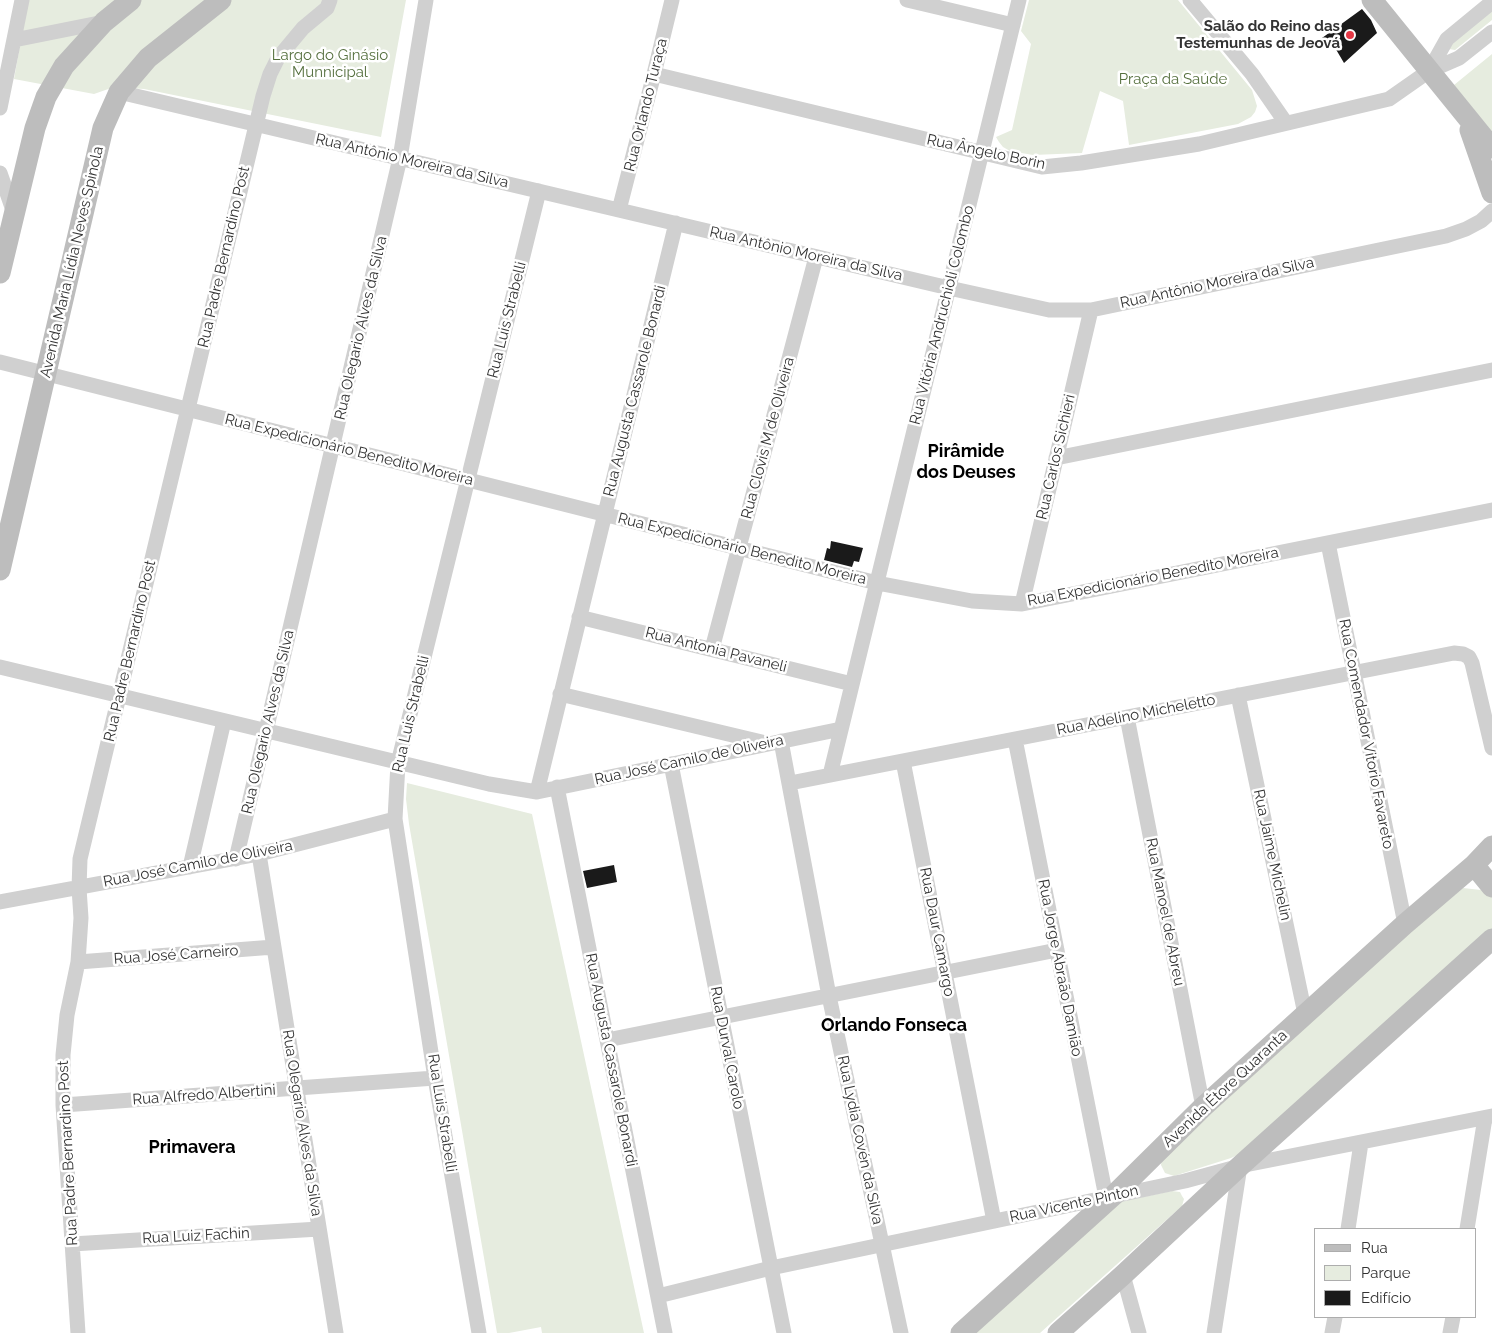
<!DOCTYPE html>
<meta charset="utf-8">
<style>
body{margin:0}
#map{position:relative;width:1492px;height:1333px;overflow:hidden;background:#fff;font-family:Raleway,sans-serif}
canvas{display:block}
.legend{position:absolute;left:1314px;top:1228px;width:162px;height:90px;box-sizing:border-box;background:#fff;border:1px solid #adadad;margin:0;padding:6px 9px;list-style:none;font-size:15px;color:#333}
.legend li{display:flex;align-items:center;gap:10px;height:25px}
.legend b{width:25px;border:1px solid #adadad}
</style>
<div id="map">
<canvas width="1492" height="1333"></canvas>
<ul class="legend">
<li><b style="height:6px;background:#bdbdbd"></b>Rua</li>
<li><b style="height:14px;background:#e6ecdf"></b>Parque</li>
<li><b style="height:14px;background:#1a1a1a"></b>Edifício</li>
</ul>
</div>
<script>
const c = document.querySelector('canvas').getContext('2d');
c.lineJoin = 'round';
function fillPath(path, color) { c.fillStyle = color; c.fill(path, 'evenodd'); }
const poly = rows => new Path2D(rows.map(r => 'M' + r).join(''));
function strokePath(path, color, width, dash) { c.strokeStyle = color; c.lineWidth = width; c.lineCap = dash ? 'butt' : 'round'; c.setLineDash(dash || []); c.stroke(path); }
function write(font, color, halo, rows, align = 'center') {
  c.font = font + ' Raleway,sans-serif'; c.lineWidth = 5; c.setLineDash([]); c.textBaseline = 'middle'; c.strokeStyle = halo; c.fillStyle = color; for (const [text, x, y, turn = 0] of rows) {
    c.save(); c.translate(x, y); c.rotate((+turn || 0) * Math.PI / 180); c.textAlign = isNaN(turn) ? turn : align; if (halo) c.strokeText(text, 0, 0); c.fillText(text, 0, 0); c.restore();
  }
}
fillPath(poly([
 [28,0,406,0,381,137,144,89,114,87,94,94,14,79],
 [1029,0,1178,0,1252,90,1257,106,1255,112,1251,117,1238,124,1129,145,1123,101,1100,91,1082,153,1033,155,1010,151,1003,147,999,142,996,137,1012,130,1031,44,1021,31],
 [1492,9,1492,20,1455,50,1449,49,1449,44],
 [1492,54,1492,132,1454,85],
 [407,783,532,814,644,1333,542,1333,541,1327,509,1333,497,1333,409,824,406,799],
 [1463,888,1481,890,1492,896,1492,933,1244,1152,1231,1158,1174,1176,1165,1173,1161,1165,1162,1157,1387,950],
 [1172,1191,1180,1192,1182,1196,1184,1199,1182,1206,1040,1333,975,1333,1119,1202]
]), '#e6ecdf');
fillPath(poly([
 [1362,9,1371,20,1377,33,1344,63,1334,46,1322,38],
 [831,541,863,548,859,562,854,561,852,567,824,560,827,548,830,549],
 [614,865,617,882,587,888,583,871]
]), '#1a1a1a');
strokePath(poly([
 [907,0,1013,25],
 [1190,0,1252,74,1286,123],
 [14,40,104,22],
 [1429,71,1447,39,1492,2],
 [654,74,1042,167,1081,163,1199,144,1389,99,1429,71,1459,58,1492,32],
 [119,92,949,288,1049,310,1091,310,1446,236,1466,229,1481,221,1492,211],
 [0,108,22,0],
 [0,173,14,213],
 [619,210,654,74,672,0],
 [0,362,877,583,972,601,1022,604,1492,510],
 [1056,458,1492,370],
 [1328,543,1405,924],
 [1022,604,1091,310],
 [579,617,852,684],
 [712,649,816,257],
 [0,667,489,784,537,792,841,729],
 [560,694,766,743],
 [1238,695,1305,1014],
 [1127,717,1203,1107],
 [1015,739,1106,1197],
 [781,741,829,996,901,1333],
 [903,761,994,1221],
 [671,764,784,1333],
 [830,775,1019,0],
 [790,783,1454,653,1463,654,1469,657,1472,663,1492,748],
 [557,787,665,1333],
 [537,792,676,223],
 [259,854,336,1333],
 [236,859,400,158,426,0],
 [190,867,224,721],
 [0,902,259,854,395,819],
 [78,962,274,947],
 [607,1040,1057,950],
 [63,1105,435,1078],
 [1348,1229,1361,1143],
 [1467,1229,1485,1118],
 [72,1244,319,1229],
 [1123,1275,1139,1333],
 [658,1296,771,1268,1185,1181,1240,1166,1492,1116],
 [78,1333,63,1105,63,1055,67,1015,78,962,81,918,79,888,80,859,263,96,270,74,278,58,303,28,327,8,330,0],
 [479,1333,435,1078,395,819,398,763,539,191],
 [1214,1333,1240,1166],
 [1332,1333,1335,1317],
 [1450,1333,1453,1317]
]), '#d0d0d0', 15);
strokePath(poly([
 [1372,0,1492,148],
 [1470,130,1492,193],
 [0,273,35,128,46,97,64,66,104,22,131,0],
 [0,570,103,128,119,92,148,58,221,0],
 [1474,865,1492,887],
 [961,1333,1114,1195,1203,1107,1405,924,1474,865,1492,846],
 [1058,1333,1123,1275,1240,1166,1492,939]
]), '#bdbdbd', 21);
for (const [x, y, r, color] of [
 [1350,35,5,"#e63946"]
]) { const dot = new Path2D(); dot.arc(x, y, r, 0, 2 * Math.PI); c.fillStyle = color; c.fill(dot); strokePath(dot, '#fff', 2); }
write('bold 15px', '#333', '#fff', [
 ["Salão do Reino das",1340,26],
 ["Testemunhas de Jeová",1340,43]
], 'right');
write('15px', '#56703f', '#fff', [
 ["Largo do Ginásio",330,55],
 ["Munnicipal",330,72],
 ["Praça da Saúde",1173,79]
]);
write('15px', '#333', '#fff', [
 ["Rua Orlando Turaça",646,105,-76],
 ["Rua Ângelo Borin",986,152,12],
 ["Rua Antônio Moreira da Silva",412,161,13],
 ["Rua Antônio Moreira da Silva",806,254,13],
 ["Rua Padre Bernardino Post",224,257,-77],
 ["Avenida Maria Lídia Neves Spinola",72,262,-77],
 ["Rua Antônio Moreira da Silva",1217,283,-12],
 ["Rua Vitória Andruchioli Colombo",942,315,-76],
 ["Rua Luis Strabelli",507,320,-76],
 ["Rua Olegario Alves da Silva",361,328,-77],
 ["Rua Augusta Cassarole Bonardi",635,391,-76],
 ["Rua Clovis M de Oliveira",768,438,-75],
 ["Rua Expedicionário Benedito Moreira",349,450,14],
 ["Rua Carlos Sichieri",1056,457,-77],
 ["Rua Expedicionário Benedito Moreira",742,549,14],
 ["Rua Expedicionário Benedito Moreira",1153,577,-11],
 ["Rua Antonia Pavaneli",716,650,14],
 ["Rua Padre Bernardino Post",130,651,-77],
 ["Rua Luis Strabelli",411,714,-77],
 ["Rua Adelino Micheletto",1136,715,-11],
 ["Rua Olegario Alves da Silva",268,722,-77],
 ["Rua Comendador Vitorio Favareto",1366,734,79],
 ["Rua José Camilo de Oliveira",689,760,-12],
 ["Rua Jaime Michelin",1272,855,78],
 ["Rua José Camilo de Oliveira",198,864,-11],
 ["Rua Manoel de Abreu",1165,912,79],
 ["Rua Daur Camargo",937,932,79],
 ["Rua José Carneiro",176,955,-4],
 ["Rua Jorge Abraão Damião",1060,968,79],
 ["Rua Durval Carolo",727,1048,79],
 ["Rua Augusta Cassarole Bonardi",611,1060,79],
 ["Avenida Étore Quaranta",1225,1089,-43],
 ["Rua Alfredo Albertini",204,1095,-4],
 ["Rua Luis Strabelli",442,1113,81],
 ["Rua Olegario Alves da Silva",302,1123,81],
 ["Rua Lydia Covén da Silva",860,1140,78],
 ["Rua Padre Bernardino Post",68,1153,-93],
 ["Rua Vicente Pinton",1074,1204,-12],
 ["Rua Luiz Fachin",196,1236,-3]
]);
write('bold 18px', '#000', '#fff', [
 ["Pirâmide",966,452],
 ["dos Deuses",966,473],
 ["Orlando Fonseca",894,1026],
 ["Primavera",192,1148]
]);
</script>
